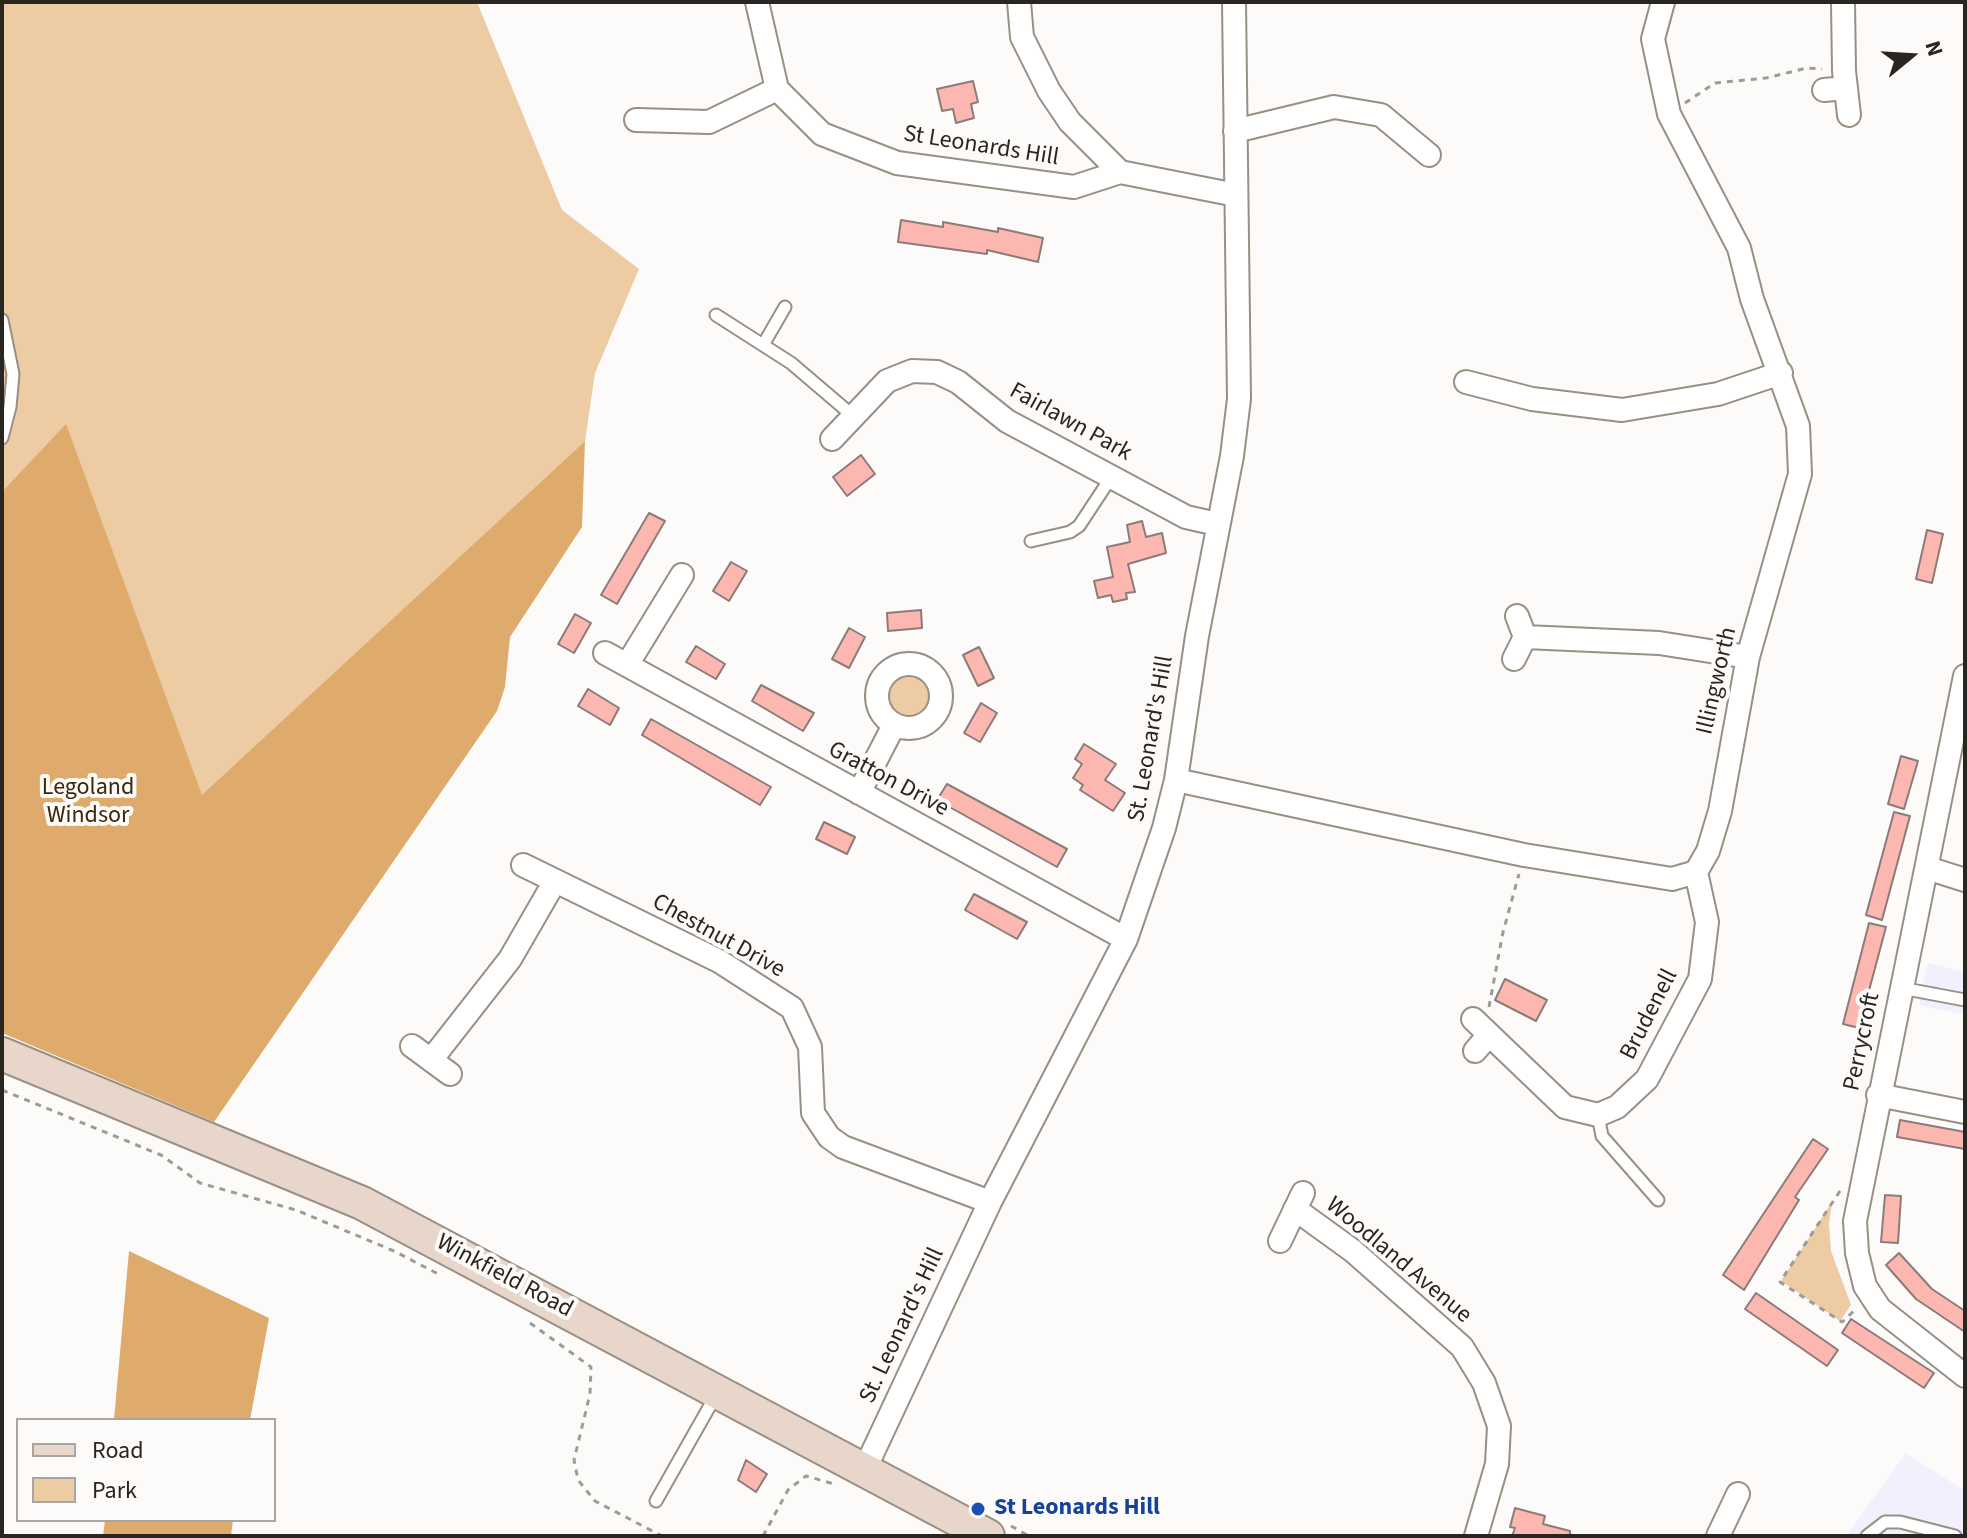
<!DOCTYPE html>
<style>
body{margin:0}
#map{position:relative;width:1967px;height:1538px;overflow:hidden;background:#fdfbf9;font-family:"Source Sans 3",sans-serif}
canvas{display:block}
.frame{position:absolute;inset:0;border:4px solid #292521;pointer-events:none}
.legend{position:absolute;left:16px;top:1418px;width:260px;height:104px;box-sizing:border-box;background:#fdfbf9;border:2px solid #a8a5a3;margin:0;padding:10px 14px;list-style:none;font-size:24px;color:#292521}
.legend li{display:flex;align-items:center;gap:16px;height:40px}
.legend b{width:40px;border:2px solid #a8a5a3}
.north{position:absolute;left:1871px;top:16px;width:80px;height:80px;-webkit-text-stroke:6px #fdfbf9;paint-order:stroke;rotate:72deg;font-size:22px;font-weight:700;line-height:32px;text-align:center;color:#292521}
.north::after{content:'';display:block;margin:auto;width:28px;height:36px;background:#292521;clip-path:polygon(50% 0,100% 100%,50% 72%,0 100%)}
</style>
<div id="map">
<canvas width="1967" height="1538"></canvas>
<div class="frame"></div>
<ul class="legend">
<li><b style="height:10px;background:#e8d6ca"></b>Road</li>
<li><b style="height:22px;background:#edcba3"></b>Park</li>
</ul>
<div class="north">N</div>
</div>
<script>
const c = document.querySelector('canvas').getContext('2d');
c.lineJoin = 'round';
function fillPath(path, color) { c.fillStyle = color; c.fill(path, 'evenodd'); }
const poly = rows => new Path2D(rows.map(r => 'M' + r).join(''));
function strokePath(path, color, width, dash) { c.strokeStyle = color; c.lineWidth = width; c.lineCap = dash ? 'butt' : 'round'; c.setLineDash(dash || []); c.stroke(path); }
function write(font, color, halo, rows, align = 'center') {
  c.font = font + ' "Source Sans 3",sans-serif'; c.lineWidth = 8; c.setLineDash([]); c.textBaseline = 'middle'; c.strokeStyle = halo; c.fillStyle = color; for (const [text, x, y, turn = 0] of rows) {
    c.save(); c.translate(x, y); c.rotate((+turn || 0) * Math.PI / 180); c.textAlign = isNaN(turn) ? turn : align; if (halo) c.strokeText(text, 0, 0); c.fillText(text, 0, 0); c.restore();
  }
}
fillPath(poly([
 [1928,963,1965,972,1965,1015,1919,1005],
 [1906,1453,1965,1491,1965,1536,1846,1536]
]), '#f2f0fd');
fillPath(poly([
 [2,2,477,2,562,210,639,269,595,373,585,441,202,796,143,638,2,997],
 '884 697a25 25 0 1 1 50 0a25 25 0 1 1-50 0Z',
 [1832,1202,1829,1224,1831,1251,1851,1305,1840,1321,1781,1281]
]), '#edcba3');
fillPath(poly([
 [66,424,202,795,585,441,582,527,510,637,505,687,497,711,214,1122,2,1033,2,492],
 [129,1251,269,1318,250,1420,114,1420],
 [105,1520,233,1520,231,1536,103,1536]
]), '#deab6c');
const building = poly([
 [973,81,978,102,971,104,974,118,956,123,953,109,942,111,937,89,973,81],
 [901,220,943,227,943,222,998,232,998,228,1043,238,1038,262,987,250,987,254,898,242,901,220],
 [861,455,875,474,847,496,833,477,861,455],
 [649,513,665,521,617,604,601,595,649,513],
 [1142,521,1146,537,1162,533,1166,553,1128,564,1135,592,1126,593,1127,599,1113,602,1111,595,1098,598,1094,581,1113,577,1107,547,1130,542,1127,525,1142,521],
 [1927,530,1943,534,1932,583,1916,579,1927,530],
 [731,562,747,571,729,601,713,591,731,562],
 [921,610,922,628,888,631,887,613,921,610],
 [575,614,591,623,574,653,558,644,575,614],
 [849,628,865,637,849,668,832,659,849,628],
 [696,646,725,664,716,679,686,662,696,646],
 [979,647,994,678,978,686,963,655,979,647],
 [761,685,814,713,803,731,752,701,761,685],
 [588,689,619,708,610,725,578,706,588,689],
 [981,703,997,713,980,742,964,733,981,703],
 [651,719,771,787,760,805,642,735,651,719],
 [1084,744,1116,764,1105,780,1125,793,1113,811,1080,790,1083,785,1073,778,1082,764,1075,759,1084,744],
 [1901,756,1918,761,1904,809,1888,804,1901,756],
 [947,784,1067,849,1057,867,937,800,947,784],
 [1894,812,1910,816,1882,920,1866,915,1894,812],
 [824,822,855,837,847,854,816,839,824,822],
 [974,894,1027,922,1017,939,965,910,974,894],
 [1869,923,1886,927,1859,1028,1843,1024,1869,923],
 [1505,979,1547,1000,1536,1021,1495,1000,1505,979],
 [1900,1120,1965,1132,1965,1149,1897,1137,1900,1120],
 [1813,1139,1828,1149,1795,1197,1799,1200,1744,1290,1723,1275,1813,1139],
 [1885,1195,1901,1196,1898,1243,1881,1242,1885,1195],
 [1899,1253,1932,1289,1965,1311,1965,1332,1916,1299,1886,1265,1899,1253],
 [1756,1293,1838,1350,1827,1366,1745,1309,1756,1293],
 [1851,1319,1934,1373,1924,1388,1842,1333,1851,1319],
 [746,1460,767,1474,756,1492,738,1480,746,1460],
 [1515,1508,1545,1516,1543,1524,1570,1531,1570,1536,1512,1536,1515,1528,1510,1527,1515,1508]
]);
fillPath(building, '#fcb8b0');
strokePath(building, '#8b7b79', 2);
const lane = poly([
 [716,315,791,363,852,415],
 [2,320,13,374,10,407,2,438],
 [763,345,785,307],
 [1031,541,1070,532,1079,526,1112,476],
 [1901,988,1965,1000],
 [1598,1115,1602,1136,1658,1200],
 [656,1501,716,1395],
 [1867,1536,1885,1522,1900,1522,1955,1536]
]);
const street = poly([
 [757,2,777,89,822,134,897,163,1074,187,1120,172,1236,195],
 [1019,2,1022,37,1049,91,1070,122,1120,172],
 [1843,2,1844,71,1849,115],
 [1824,90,1846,88],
 [636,120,709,122,777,89],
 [1235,131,1334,107,1381,115,1429,155],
 [1466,382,1532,399,1622,410,1718,394,1781,373],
 [832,439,887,381,912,371,937,372,958,382,1007,421,1186,517,1217,524],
 [1525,637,1659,643,1748,657],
 [605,653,1126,939],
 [1514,659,1525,637,1517,616],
 '877 696a32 32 0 1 1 64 0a32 32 0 1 1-64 0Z',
 [627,665,682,575],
 [1965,676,1855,1221,1857,1253,1865,1286,1880,1309,1965,1376],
 [1176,780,1524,855,1672,879,1696,872,1708,851,1720,811,1748,657,1800,474,1798,426,1752,299,1739,248,1669,114,1653,39,1663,2],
 [859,793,894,725],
 [523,865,719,961,792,1008,810,1047,813,1113,829,1137,843,1147,990,1202],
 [1927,868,1965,880],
 [1473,1019,1565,1107,1598,1115,1617,1107,1647,1079,1700,979,1707,922,1696,872],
 [412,1046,450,1074],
 [1475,1051,1489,1035],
 [431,1060,510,959,555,881],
 [1878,1095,1965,1112],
 [1295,1209,1353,1251,1462,1347,1484,1383,1499,1426,1497,1464,1476,1536],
 [1280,1241,1303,1193],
 [864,1471,990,1202,1126,939,1164,828,1176,780,1197,636,1232,456,1239,399,1234,2],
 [1718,1536,1738,1494]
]);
const secondary = poly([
 [2,1054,362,1203,988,1536]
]);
strokePath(lane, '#998f84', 15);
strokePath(street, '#998f84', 26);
strokePath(secondary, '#998f84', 36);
strokePath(poly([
 [1685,103,1715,83,1766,78,1807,68,1822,69],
 [1489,1007,1503,932,1519,874],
 [2,1090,161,1155,200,1183,296,1210,394,1251,442,1276],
 [1840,1191,1780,1282,1842,1322,1855,1310],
 [530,1323,591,1367,590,1394,574,1460,578,1480,595,1501,662,1536],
 [1011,1526,1029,1536],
 [763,1536,788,1490,806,1476,834,1484]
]), '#9d9b98', 3, [6, 6]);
strokePath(lane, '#fff', 11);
strokePath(street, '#fff', 22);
strokePath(secondary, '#e8d6ca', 32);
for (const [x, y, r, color] of [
 [978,1509,8,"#1a4fb4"]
]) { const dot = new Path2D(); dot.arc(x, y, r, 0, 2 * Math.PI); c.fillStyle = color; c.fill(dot); strokePath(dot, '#fdfbf9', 3); }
write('24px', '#292521', '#fdfbf9', [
 ["St Leonards Hill",981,147,9],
 ["Fairlawn Park",1070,423,29],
 ["Illingworth",1718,681,-77],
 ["St. Leonard's Hill",1152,739,-80],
 ["Gratton Drive",888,780,28],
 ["Chestnut Drive",718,937,29],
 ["Brudenell",1650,1015,-63],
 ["Perrycroft",1863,1042,-78],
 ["Woodland Avenue",1398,1261,40],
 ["Winkfield Road",504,1277,28],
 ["St. Leonard's Hill",903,1326,-65]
]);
write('24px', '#3c270a', '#fdfbf9', [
 ["Legoland",88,789],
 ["Windsor",88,817]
]);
write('bold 24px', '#164399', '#fdfbf9', [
 ["St Leonards Hill",994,1509]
], 'left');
</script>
